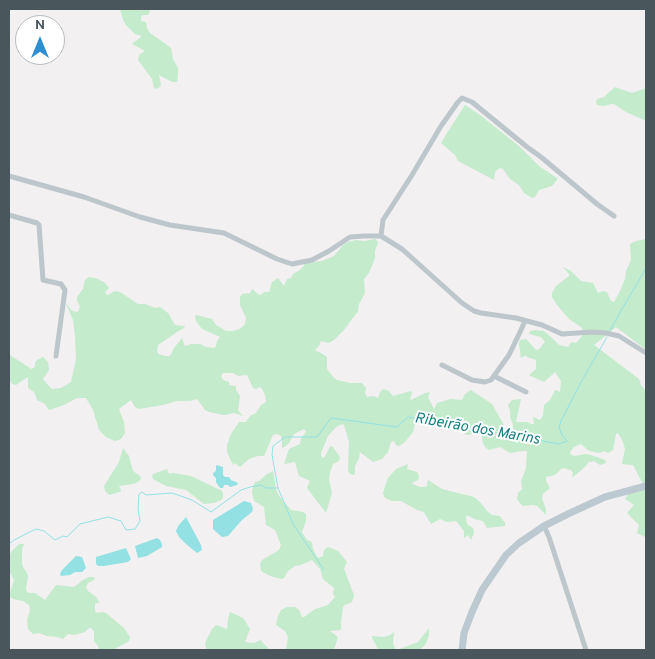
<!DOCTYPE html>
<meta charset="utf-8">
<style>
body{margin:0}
#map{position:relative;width:655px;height:659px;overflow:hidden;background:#f2f0f0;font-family:Overpass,sans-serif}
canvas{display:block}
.frame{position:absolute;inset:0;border:10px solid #49565b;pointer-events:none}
.north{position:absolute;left:15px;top:15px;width:50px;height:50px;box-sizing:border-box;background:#fff;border:1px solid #b6bbbd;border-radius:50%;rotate:0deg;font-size:14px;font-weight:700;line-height:20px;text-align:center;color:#49565b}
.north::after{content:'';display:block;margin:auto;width:18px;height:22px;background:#2b90d1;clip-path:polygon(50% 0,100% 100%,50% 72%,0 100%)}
</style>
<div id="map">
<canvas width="655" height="659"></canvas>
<div class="frame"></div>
<div class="north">N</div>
</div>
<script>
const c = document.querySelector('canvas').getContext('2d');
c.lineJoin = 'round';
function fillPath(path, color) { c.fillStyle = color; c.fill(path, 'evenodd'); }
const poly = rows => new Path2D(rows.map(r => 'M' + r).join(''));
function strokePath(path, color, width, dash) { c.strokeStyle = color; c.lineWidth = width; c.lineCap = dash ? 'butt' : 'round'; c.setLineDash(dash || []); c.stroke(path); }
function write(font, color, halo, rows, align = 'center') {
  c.font = font + ' Overpass,sans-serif'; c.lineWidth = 4; c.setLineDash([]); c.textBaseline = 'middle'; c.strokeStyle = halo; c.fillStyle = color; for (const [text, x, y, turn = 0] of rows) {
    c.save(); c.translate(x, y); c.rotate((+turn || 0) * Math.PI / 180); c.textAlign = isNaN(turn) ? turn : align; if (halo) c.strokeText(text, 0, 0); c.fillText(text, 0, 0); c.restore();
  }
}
fillPath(poly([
 [120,9,150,9,149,14,147,15,143,15,141,17,141,21,146,22,147,28,150,33,163,42,171,48,173,59,178,68,178,76,177,82,172,82,159,75,161,85,160,87,156,89,154,88,152,79,138,60,139,55,145,51,132,44,142,36,135,34,126,25,123,20],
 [615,87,632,93,646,88,646,121,626,112,614,104,611,104,604,106,597,105,596,102,597,99,604,97],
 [465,105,480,115,519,146,539,166,557,178,557,180,552,186,539,190,535,197,532,198,524,193,519,185,510,179,503,169,501,168,498,169,495,172,494,180,458,161,455,155,441,143,447,133],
 [376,239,378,243,375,251,375,258,369,273,364,279,365,293,359,304,358,311,344,330,334,340,329,343,321,341,319,346,315,350,316,351,321,353,327,357,327,369,333,377,337,380,350,383,362,383,366,388,365,393,367,397,373,396,378,398,380,392,383,389,389,391,393,396,411,391,412,393,410,399,411,400,425,393,430,392,428,397,434,409,437,403,451,399,462,400,465,394,471,390,492,404,504,425,507,437,513,437,513,424,510,417,510,411,508,405,512,400,521,399,516,422,528,422,531,424,534,424,533,417,540,420,543,415,544,405,550,400,555,390,560,392,561,381,555,372,544,382,529,375,536,369,536,360,527,357,526,355,521,358,519,344,520,340,526,339,535,349,538,350,545,342,541,337,529,334,530,331,536,330,544,331,550,336,559,345,568,347,571,342,576,343,582,336,583,330,581,327,569,319,557,305,552,297,552,293,556,286,569,276,569,274,563,267,571,271,581,281,593,283,598,293,603,291,607,292,611,301,614,302,620,291,625,279,626,271,631,260,630,244,636,241,646,239,646,346,645,349,616,327,594,345,639,379,641,385,646,391,646,483,643,484,633,465,622,464,625,449,623,442,618,433,616,434,613,450,608,453,604,451,599,453,589,451,581,444,574,447,570,452,571,455,575,456,585,454,591,455,605,460,606,463,600,465,594,461,591,462,589,461,586,466,573,477,572,476,573,473,571,470,564,468,561,469,555,475,546,477,546,481,550,488,543,494,542,498,546,510,546,515,537,506,533,505,523,506,520,503,517,499,518,493,522,489,521,481,526,468,527,451,522,451,510,453,500,447,489,450,486,448,483,444,481,432,467,435,455,427,436,425,432,423,423,424,416,422,415,423,413,432,405,442,399,446,396,445,394,441,391,442,388,452,382,459,373,462,360,452,359,458,355,466,355,474,352,475,349,473,348,470,349,442,344,425,342,424,336,427,328,436,321,453,321,456,324,458,330,447,332,446,340,457,339,461,333,464,330,472,329,479,332,493,326,513,307,488,310,481,299,476,295,462,284,464,289,449,300,444,301,438,306,432,304,429,294,434,289,443,283,448,282,447,282,440,281,436,277,434,273,435,264,456,258,456,249,459,240,467,235,463,233,465,227,452,227,445,231,434,239,422,246,422,250,416,256,413,261,405,266,402,265,395,262,389,260,387,256,389,253,388,247,375,238,376,233,373,223,373,221,376,223,380,229,382,229,385,236,386,236,390,240,396,238,410,243,416,234,413,224,415,209,412,205,410,198,400,196,399,190,401,177,401,163,405,139,409,135,407,131,400,119,409,124,422,125,433,121,439,115,441,106,437,99,430,93,410,86,398,77,398,64,405,49,410,45,404,37,400,34,392,28,388,28,378,26,378,16,385,12,384,9,379,9,353,11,356,21,362,31,369,35,367,35,363,37,360,43,357,48,362,49,370,43,379,47,384,52,389,61,388,71,382,76,359,75,336,73,320,66,303,72,311,78,312,80,306,77,301,77,297,83,289,85,280,89,277,95,278,104,282,109,288,105,292,106,294,108,295,115,291,120,292,138,304,145,304,155,308,160,307,168,313,175,325,185,326,184,328,177,332,158,345,157,352,159,354,165,356,170,356,174,348,182,338,185,346,191,344,200,344,206,347,214,348,216,346,217,341,220,337,202,329,196,321,195,317,196,315,212,319,216,325,226,331,233,331,240,329,245,324,246,318,240,305,240,297,242,294,250,293,252,289,259,295,262,294,264,292,269,292,272,282,278,278,284,286,287,279,291,278,293,274,300,270,306,263,322,261,334,256,343,245,348,242,356,240,365,241],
 [123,448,129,456,133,471,140,476,141,479,138,482,133,484,119,486,121,490,120,492,109,495,105,491,104,486,119,462],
 [408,464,407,469,417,472,419,476,418,480,412,483,412,484,420,487,425,487,427,486,428,480,442,489,474,497,480,502,487,511,492,515,500,516,505,523,505,526,487,528,483,521,474,519,467,515,466,518,467,524,473,528,474,533,471,540,468,535,464,538,464,531,456,521,447,522,440,519,431,524,424,512,417,510,401,501,392,501,385,498,384,496,383,493,388,478,396,469],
 [167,469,169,474,173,473,191,476,218,489,221,490,223,493,223,498,221,500,214,503,204,504,186,490,166,486,153,479,152,476,153,474],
 [273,471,276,489,279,496,291,510,303,512,306,514,306,521,302,532,307,540,312,542,313,549,317,557,319,558,323,556,324,550,328,547,338,551,347,562,344,569,354,595,352,602,345,605,343,607,341,622,341,630,330,631,338,637,334,650,286,650,288,637,285,631,276,625,278,616,281,610,287,607,295,607,299,610,302,617,304,617,315,609,328,605,335,597,333,594,334,588,323,579,320,569,312,560,301,565,295,566,288,571,284,578,281,579,270,576,261,571,260,564,262,560,279,550,281,545,275,530,266,525,264,507,254,501,252,493,253,486,255,482,259,481,267,474],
 [646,489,646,540,645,537,637,533,639,525,627,513,634,505,625,499,629,493,637,492],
 [19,544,24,544,22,549,22,563,23,567,26,571,28,576,26,589,27,592,30,593,35,593,45,600,56,585,74,587,83,580,89,577,93,577,95,578,94,580,88,583,86,587,88,591,96,597,99,602,99,603,96,603,95,604,95,611,97,613,102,612,106,613,124,628,130,637,129,641,113,650,99,650,98,646,94,641,94,631,91,628,89,628,85,632,74,635,68,634,63,639,57,637,47,636,39,633,33,634,28,629,27,620,30,610,29,605,23,601,13,599,9,596,14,580,9,571,10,554,12,551],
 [230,612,243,618,250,629,245,642,254,643,261,640,262,642,270,650,207,650,205,645,206,641,212,629,216,625,227,629,228,619],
 [429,628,429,635,427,641,424,646,419,650,397,650,418,642],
 [394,632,393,644,396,650,378,650,376,645,372,638,372,636,384,637,390,635]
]), '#c3ebcc');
fillPath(poly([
 [216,465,223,467,223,475,225,477,229,477,231,480,238,483,237,485,230,487,228,485,224,485,223,488,220,488,216,482,216,478,213,475,213,473,215,472,216,470],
 [244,501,251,503,253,509,252,512,242,520,228,536,222,537,213,529,213,520],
 [186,517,201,545,202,550,197,553,186,544,179,537,176,531,178,526],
 [157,538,160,540,162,544,162,547,147,556,138,558,135,546],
 [126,548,131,559,128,562,104,566,98,566,96,564,96,557],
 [76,556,82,557,86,568,82,572,75,572,70,575,61,576,60,574,62,570]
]), '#94e1e4');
strokePath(poly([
 [610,330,646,268],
 [9,544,14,540,36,529,44,531,55,540,63,536,67,537,80,524,108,517,121,521,126,530,135,529,140,521,138,509,139,494,142,492,146,495,172,493,192,500,211,512,241,490,250,487,261,485,266,488,278,488],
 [324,570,293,524,278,488,272,455,273,446,285,437,317,437,331,418,397,427,408,417,559,444,567,441,562,435,559,427,561,421,580,384,607,337]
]), '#94e1e4', 1);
strokePath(poly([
 [9,176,84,197,140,217,170,225,224,233,277,259,292,264,312,260,329,251,350,237,364,236,381,236,402,249,462,303,474,311,481,313,516,318,542,325,562,334,592,332,606,333,619,336,646,353],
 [9,215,37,223,39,225,43,280,61,284,65,290,56,356],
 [381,236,383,220,412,175,441,126,458,102,462,98,472,102,527,147,541,157,597,204,614,216],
 [442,365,472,380,485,382,491,380,509,355,521,330,525,321],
 [494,376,526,392],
 [544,526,549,537,586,650]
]), '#bdc6cb', 5);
strokePath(poly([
 [462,650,464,633,472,612,482,590,506,555,519,543,544,526,570,513,605,497,646,486]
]), '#bdc9d0', 7);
write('italic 15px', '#187e82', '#fff', [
 ["Ribeirão dos Marins",477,430,10]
]);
</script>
